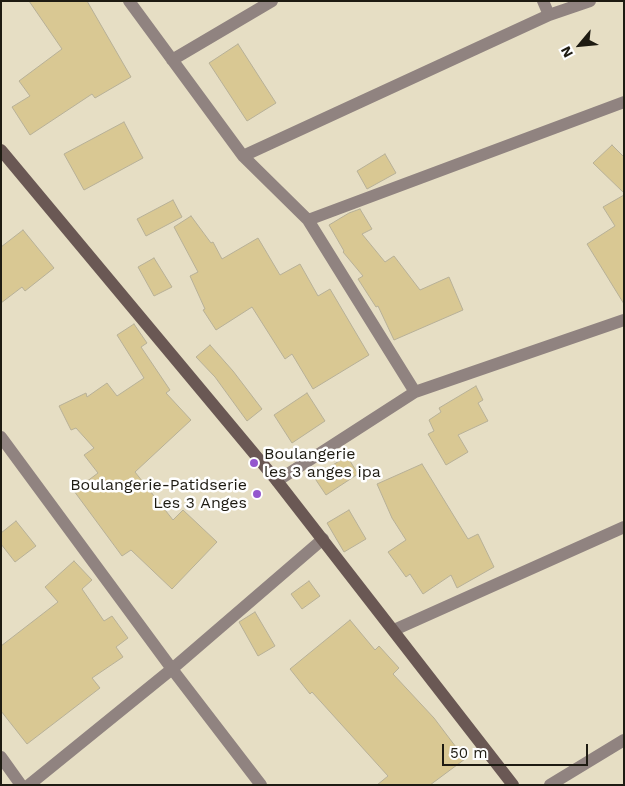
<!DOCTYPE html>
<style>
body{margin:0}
#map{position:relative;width:625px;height:786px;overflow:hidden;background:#e6dec4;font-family:"Work Sans",sans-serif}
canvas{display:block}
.frame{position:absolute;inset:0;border:2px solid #1e1b12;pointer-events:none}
.north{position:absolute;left:555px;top:20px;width:50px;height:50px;-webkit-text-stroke:4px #fff;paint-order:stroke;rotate:242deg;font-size:14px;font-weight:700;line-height:20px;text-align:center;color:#1e1b12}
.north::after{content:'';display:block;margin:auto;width:18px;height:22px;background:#1e1b12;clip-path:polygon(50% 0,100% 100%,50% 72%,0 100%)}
.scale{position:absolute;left:442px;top:744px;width:146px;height:22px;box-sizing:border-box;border:2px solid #1e1b12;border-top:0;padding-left:6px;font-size:15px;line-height:18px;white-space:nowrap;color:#1e1b12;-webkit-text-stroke:4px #fff;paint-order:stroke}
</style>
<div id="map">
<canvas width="625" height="786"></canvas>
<div class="frame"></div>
<div class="north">N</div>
<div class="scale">50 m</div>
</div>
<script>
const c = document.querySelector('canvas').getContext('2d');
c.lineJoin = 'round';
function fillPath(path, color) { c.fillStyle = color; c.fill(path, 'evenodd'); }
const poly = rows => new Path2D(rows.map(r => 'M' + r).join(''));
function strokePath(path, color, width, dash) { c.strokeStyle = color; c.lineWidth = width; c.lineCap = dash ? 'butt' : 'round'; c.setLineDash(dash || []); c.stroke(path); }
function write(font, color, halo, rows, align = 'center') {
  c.font = font + ' "Work Sans",sans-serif'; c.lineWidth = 5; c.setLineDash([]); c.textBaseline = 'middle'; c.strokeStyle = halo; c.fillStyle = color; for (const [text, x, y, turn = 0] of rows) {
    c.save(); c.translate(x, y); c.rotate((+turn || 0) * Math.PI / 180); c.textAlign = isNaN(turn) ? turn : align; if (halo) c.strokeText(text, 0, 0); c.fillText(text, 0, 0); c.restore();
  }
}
const building = poly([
 [29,1,87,1,131,77,95,98,92,94,30,135,12,107,30,96,19,81,62,49,29,1],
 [238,44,276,103,247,121,209,63,238,44],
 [124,122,143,158,84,190,64,154,124,122],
 [612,145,624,157,624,193,593,163,612,145],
 [385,154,396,173,367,189,357,171,385,154],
 [624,195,624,304,587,244,615,226,603,207,624,195],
 [173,200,182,217,146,236,137,219,173,200],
 [360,209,372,229,362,234,385,262,394,256,420,290,449,277,463,310,394,340,378,306,376,307,358,279,363,276,343,252,344,251,329,225,349,213,360,209],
 [191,216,211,243,213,242,222,259,258,238,280,275,300,264,318,296,330,289,369,355,313,389,292,354,285,359,252,307,216,330,203,310,205,309,190,276,198,272,174,227,191,216],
 [23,230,54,268,25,291,22,287,1,303,1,247,23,230],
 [154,258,172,287,154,296,138,267,154,258],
 [134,324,147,343,141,347,170,390,166,393,191,420,135,472,173,520,183,510,217,542,172,589,131,550,122,556,74,491,98,473,84,455,94,448,76,428,71,430,59,406,86,393,87,397,107,383,117,396,144,378,117,335,134,324],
 [210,345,233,371,262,409,247,421,215,377,196,357,210,345],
 [476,386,483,400,478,403,488,421,458,435,468,452,446,465,428,434,434,431,429,420,441,412,439,408,476,386],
 [307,393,325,421,292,443,274,415,307,393],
 [347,456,358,474,326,495,314,477,347,456],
 [422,464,468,539,478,534,494,567,457,588,451,575,423,594,410,574,406,577,388,552,406,540,392,518,377,484,422,464],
 [349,510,366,539,344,552,327,523,349,510],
 [16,521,36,546,15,562,1,544,1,533,16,521],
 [74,561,92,580,82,589,104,621,112,616,128,638,116,647,123,657,92,678,100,688,27,744,1,711,1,646,58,602,45,587,74,561],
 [309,581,320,596,302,609,291,594,309,581],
 [255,612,275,646,258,656,239,622,255,612],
 [350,620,375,650,379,646,399,668,393,674,434,718,465,759,430,785,377,785,388,776,312,692,310,694,290,669,350,620]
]);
fillPath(building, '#d9c893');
strokePath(building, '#b7b097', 1);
strokePath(poly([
 [129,1,243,156,308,220,415,392],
 [543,1,549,15],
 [172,60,272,1],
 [243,156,549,15,590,1],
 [308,220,624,102],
 [1,437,172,669,261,785],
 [277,481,415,392,624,320],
 [394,630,624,527],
 [1,757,21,785],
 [29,785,172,669,323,539],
 [550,785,624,740]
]), '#908380', 12);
strokePath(poly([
 [1,150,277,481,513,785]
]), '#6a5854', 12);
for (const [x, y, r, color] of [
 [254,463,5,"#9457ce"],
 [257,494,5,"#9457ce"]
]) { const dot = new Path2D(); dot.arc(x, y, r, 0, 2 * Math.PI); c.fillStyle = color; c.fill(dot); strokePath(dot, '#fff', 2); }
write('16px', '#1e1b12', '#fff', [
 ["Boulangerie",264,454],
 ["les 3 anges ipa",264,472],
 ["Boulangerie-Patidserie",247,485,"right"],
 ["Les 3 Anges",247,503,"right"]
], 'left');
</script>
